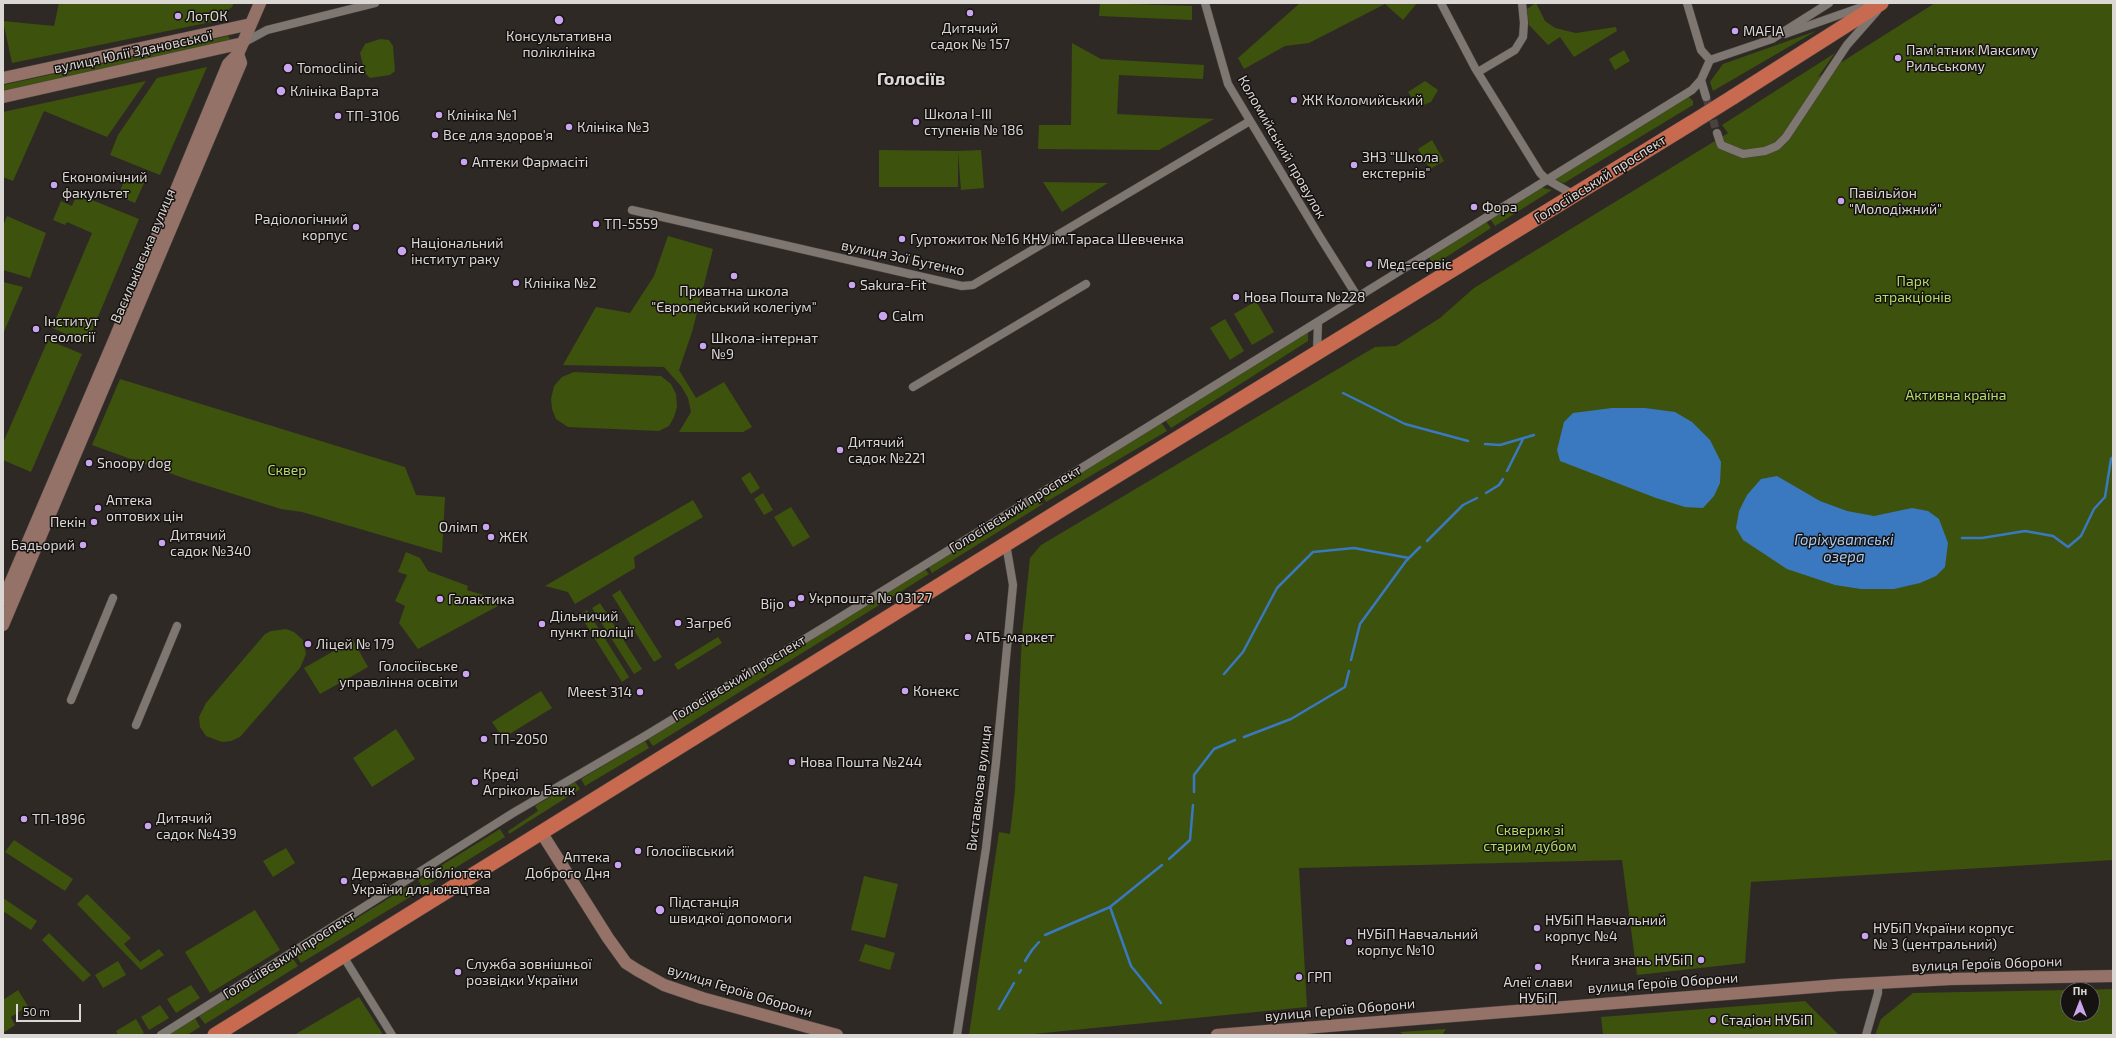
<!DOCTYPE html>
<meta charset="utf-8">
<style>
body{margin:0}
#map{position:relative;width:2116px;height:1038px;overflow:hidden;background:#2f2925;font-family:"Exo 2",sans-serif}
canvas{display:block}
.frame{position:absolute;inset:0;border:4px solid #dbd7d4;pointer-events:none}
.north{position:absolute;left:2060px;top:982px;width:40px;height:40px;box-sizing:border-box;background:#151211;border:1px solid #64615f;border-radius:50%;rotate:0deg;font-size:11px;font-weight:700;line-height:16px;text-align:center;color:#dbd7d4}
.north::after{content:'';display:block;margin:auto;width:14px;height:18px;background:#c9a5ee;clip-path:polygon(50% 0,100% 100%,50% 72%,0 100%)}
.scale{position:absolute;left:16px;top:1004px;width:65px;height:18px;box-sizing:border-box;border:2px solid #dbd7d4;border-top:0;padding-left:5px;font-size:12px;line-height:14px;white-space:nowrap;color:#dbd7d4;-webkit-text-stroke:3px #151211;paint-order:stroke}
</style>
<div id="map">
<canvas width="2116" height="1038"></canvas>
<div class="frame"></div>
<div class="north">Пн</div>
<div class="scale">50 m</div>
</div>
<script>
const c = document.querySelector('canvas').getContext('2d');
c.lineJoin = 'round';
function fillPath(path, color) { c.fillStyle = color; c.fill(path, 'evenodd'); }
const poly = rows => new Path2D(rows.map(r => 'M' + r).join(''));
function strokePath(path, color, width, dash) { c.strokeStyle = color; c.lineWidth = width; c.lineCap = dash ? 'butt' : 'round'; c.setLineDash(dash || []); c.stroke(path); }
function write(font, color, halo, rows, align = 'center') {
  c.font = font + ' "Exo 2",sans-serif'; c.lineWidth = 3; c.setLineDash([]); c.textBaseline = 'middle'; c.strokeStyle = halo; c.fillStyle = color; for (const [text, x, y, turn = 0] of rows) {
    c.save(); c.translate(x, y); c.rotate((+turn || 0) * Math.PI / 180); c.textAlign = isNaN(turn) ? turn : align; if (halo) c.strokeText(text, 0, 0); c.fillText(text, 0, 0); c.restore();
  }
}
fillPath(poly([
 [59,3,234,3,232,7,211,22,12,63,3,21,54,26],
 [1100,3,1192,6,1192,20,1099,16],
 [1300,3,1417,3,1403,20,1385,4,1309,43,1285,46,1244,69,1238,58],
 [1536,3,1545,21,1555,28,1576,33,1616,27,1617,31,1574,57,1560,37,1548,45,1529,25,1527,9],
 [1935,3,2113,3,2113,860,1751,882,1745,963,1637,975,1622,860,1299,868,1307,1007,1023,1035,969,1035,999,832,1010,834,1015,790,1022,634,1030,558,1041,545,1375,347,1396,346,1440,318,1474,288,1728,133,1722,125,1835,53,1818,77],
 [1816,31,1713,91,1710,82,1723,64],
 [228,36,231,40,3,93,3,85],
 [380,39,389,40,393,46,395,71,390,75,370,78,365,73,360,53,365,44],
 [1072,43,1101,59,1204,65,1203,79,1119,75,1117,114,1214,119,1159,150,1038,149,1039,125,1071,125],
 [1624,50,1630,61,1615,70,1609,59],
 [207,67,160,175,110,155,118,135,157,78],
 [146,81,107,137,44,111,13,181,3,177,3,112],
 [1425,81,1438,90,1431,102,1418,107,1408,92],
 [1688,96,1693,101,1693,105,1564,183,1552,179],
 [1432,140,1444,161,1430,169,1418,149],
 [879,150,958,151,981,150,984,188,961,190,958,152,958,187,879,187],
 [126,176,144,183,135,203,118,196],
 [1043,182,1108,183,1062,212],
 [1539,187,1552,190,1495,226,1490,219],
 [77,194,139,219,87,343,52,328,92,233,67,222,65,225,53,220,61,201,72,206],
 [7,216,46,233,30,278,3,270,3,226],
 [1486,221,1491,228,1434,265,1428,256],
 [668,236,713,249,692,332,679,370,696,398,724,382,752,427,743,432,679,432,691,412,688,398,681,386,664,367,563,365,596,307,630,313,654,276],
 [3,282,23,287,3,334],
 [1256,301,1274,332,1252,345,1234,314],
 [1225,319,1244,351,1230,360,1210,328],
 [1308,332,1308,341,1171,428,1165,420],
 [48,340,82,354,31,472,3,460,3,443],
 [574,372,661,376,671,384,676,394,677,407,674,417,669,426,659,431,568,427,556,419,552,409,551,399,554,386,562,377],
 [120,379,405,467,416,495,445,497,442,553,302,512,281,509,189,480,92,445],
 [1161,422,1167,431,1046,502,1043,496],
 [750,472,760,488,751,494,741,478],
 [763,493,773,510,764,515,754,499],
 [1039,498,1043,504,932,573,928,566],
 [693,500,703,517,634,557,635,568,575,604,568,592,545,586],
 [791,507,810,537,793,547,774,517],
 [406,552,420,558,428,571,468,586,467,590,500,600,498,606,418,649,399,623,405,606,395,601,407,575,398,572],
 [924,568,929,574,653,746,648,739],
 [620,590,662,657,654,662,612,595],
 [600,603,642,669,634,674,592,608],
 [587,610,629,677,622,682,580,615],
 [286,629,294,632,303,640,306,654,300,668,240,737,231,741,222,742,206,736,200,727,199,717,206,703,265,634,271,631],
 [718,637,722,643,678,670,674,664],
 [353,640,368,667,320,694,304,668],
 [541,691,552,708,503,738,492,722],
 [396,729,415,759,372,787,353,758],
 [645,741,649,748,585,786,581,779],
 [575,782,580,789,509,834,508,831,538,811,535,806],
 [500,829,505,837,423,888,418,880],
 [14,840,73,879,65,891,5,852],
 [286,848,295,863,273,877,263,861],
 [864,876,898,884,885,938,851,930],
 [416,886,420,891,301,963,296,956,407,887,409,890],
 [87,894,131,938,124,944,140,962,159,949,164,955,141,970,77,904],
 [3,898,37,921,31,930,3,911],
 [255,910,280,950,210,993,185,952],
 [49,933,91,975,83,982,42,940],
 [865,944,895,953,890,970,859,961],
 [292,957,298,966,205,1024,199,1016],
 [118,961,126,975,103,988,95,975],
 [191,985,200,998,176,1013,167,999],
 [2113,989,2113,1035,1875,1035,1881,1019,1913,993,2068,990,2068,1014,2092,1014,2092,990,2075,990],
 [18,990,28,1006,11,1017,15,1025,3,1033,3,1000],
 [359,997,382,1033,381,1035,294,1035],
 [1805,1001,1839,1035,1603,1035,1601,1017],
 [160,1005,169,1018,149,1030,141,1017],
 [195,1018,200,1027,187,1035,167,1035],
 [136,1019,144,1033,140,1035,118,1035,116,1031],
 [1446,1029,1442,1035,1405,1035,1400,1032]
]), '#3d520c');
fillPath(poly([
 [1612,408,1645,408,1675,412,1692,422,1710,440,1721,462,1720,483,1714,496,1703,508,1685,507,1656,498,1560,461,1557,450,1564,422,1573,413],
 [1777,476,1820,501,1847,511,1874,516,1912,508,1928,511,1939,519,1948,543,1945,567,1936,576,1920,583,1894,589,1861,589,1835,585,1787,569,1743,540,1736,528,1739,511,1747,495,1761,479]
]), '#3a79bf');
strokePath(poly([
 [1343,393,1405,424,1468,441],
 [1485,444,1500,445,1534,435],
 [1507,471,1523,439],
 [1486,493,1499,485,1503,479],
 [1962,538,1982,538,2025,531,2053,536,2068,547,2081,536,2094,509,2105,497,2111,459,2113,457],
 [1427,541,1463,505,1477,498],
 [1351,660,1360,624,1406,561,1420,547],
 [1224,674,1243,652,1277,588,1313,552,1354,548,1409,558],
 [1244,737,1291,719,1345,687,1349,671],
 [1194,792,1194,775,1214,749,1235,740],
 [1169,859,1190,840,1193,805],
 [1110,907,1131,966,1161,1003],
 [1045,935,1110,907,1162,865],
 [1025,961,1032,950,1039,942],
 [1019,973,1021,970],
 [999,1009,1014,983]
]), '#3a79bf', 2.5);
strokePath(poly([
 [1706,97,1717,133]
]), '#49433f', 8, [8, 4]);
const street = poly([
 [1205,3,1228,84,1320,237,1357,296],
 [1441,3,1475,68,1540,173,1546,179,1574,195],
 [1687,3,1701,50,1710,60],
 [1785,34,1870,4],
 [243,43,267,30,375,3],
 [1478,72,1515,50,1523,37,1524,23,1522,3],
 [1701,80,1706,97],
 [1717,133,1721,145,1743,154,1765,151,1777,146,1786,137,1847,45,1877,11],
 [632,210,962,286,973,285,1250,121],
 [1317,352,1318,322],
 [913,387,1086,284],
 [71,700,113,598],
 [136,725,177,626],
 [343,956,392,1035],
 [161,1035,513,813,645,736,831,623,1692,90,1701,80,1710,60,1772,39,1829,3],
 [957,1035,986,848,996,762,1013,585,1006,544],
 [1866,1035,1878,993,1878,983]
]);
const secondary = poly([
 [3,78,251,24],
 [3,97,243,43],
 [3,600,115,338,228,64,238,54,260,3],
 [3,625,241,63,238,54],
 [541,832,608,938,626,963,637,970,664,985,702,998,837,1035],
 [1217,1035,1839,985,1951,979,2113,976]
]);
const highway = poly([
 [1733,97,1881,3],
 [215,1035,1064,508,1693,122]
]);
strokePath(street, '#4a4541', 9);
strokePath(secondary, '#4a4541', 13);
strokePath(highway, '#4a4541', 16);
strokePath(street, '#7d7671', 8);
strokePath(secondary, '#947267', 12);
strokePath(highway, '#c86a4f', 15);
const highwayBridge = poly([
 [1693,122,1733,97]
]);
strokePath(highwayBridge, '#4a4541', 16, []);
strokePath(highwayBridge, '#c86a4f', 15);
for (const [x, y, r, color] of [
 [970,13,4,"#c9a5ee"],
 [178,16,4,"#c9a5ee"],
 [559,20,5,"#c9a5ee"],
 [1735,31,4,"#c9a5ee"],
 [1898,58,4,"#c9a5ee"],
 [288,68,5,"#c9a5ee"],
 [281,91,5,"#c9a5ee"],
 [1294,100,4,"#c9a5ee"],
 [439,115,4,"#c9a5ee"],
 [338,116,4,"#c9a5ee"],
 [916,122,4,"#c9a5ee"],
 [569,127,4,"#c9a5ee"],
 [435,135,4,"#c9a5ee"],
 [464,162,4,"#c9a5ee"],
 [1354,165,4,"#c9a5ee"],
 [54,185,4,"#c9a5ee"],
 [1841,201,4,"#c9a5ee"],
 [1474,207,4,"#c9a5ee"],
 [596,224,4,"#c9a5ee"],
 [356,227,4,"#c9a5ee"],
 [902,239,4,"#c9a5ee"],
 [402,251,5,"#c9a5ee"],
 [1369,264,4,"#c9a5ee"],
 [734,276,4,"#c9a5ee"],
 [516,283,4,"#c9a5ee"],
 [852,285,4,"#c9a5ee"],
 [1236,297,4,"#c9a5ee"],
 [883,316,5,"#c9a5ee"],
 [36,329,4,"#c9a5ee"],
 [703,346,4,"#c9a5ee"],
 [840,450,4,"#c9a5ee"],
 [89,463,4,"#c9a5ee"],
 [98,508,4,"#c9a5ee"],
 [94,522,4,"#c9a5ee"],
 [486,527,4,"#c9a5ee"],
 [491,537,4,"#c9a5ee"],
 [162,543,4,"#c9a5ee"],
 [83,545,4,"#c9a5ee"],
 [801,598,4,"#c9a5ee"],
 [440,599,4,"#c9a5ee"],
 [792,604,4,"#c9a5ee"],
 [678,623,4,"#c9a5ee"],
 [542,624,4,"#c9a5ee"],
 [968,637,4,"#c9a5ee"],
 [308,644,4,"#c9a5ee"],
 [466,674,4,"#c9a5ee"],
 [905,691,4,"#c9a5ee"],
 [640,692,4,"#c9a5ee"],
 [484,739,4,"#c9a5ee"],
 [792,762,4,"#c9a5ee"],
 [475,782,4,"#c9a5ee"],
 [24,819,4,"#c9a5ee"],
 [148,826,4,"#c9a5ee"],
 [638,851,4,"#c9a5ee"],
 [618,865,4,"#c9a5ee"],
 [344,881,4,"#c9a5ee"],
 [660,910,5,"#c9a5ee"],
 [1537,928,4,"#c9a5ee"],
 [1865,936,4,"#c9a5ee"],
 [1349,942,4,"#c9a5ee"],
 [1701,960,4,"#c9a5ee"],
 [1538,967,4,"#c9a5ee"],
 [458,972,4,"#c9a5ee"],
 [1299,977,4,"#c9a5ee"],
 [1713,1020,4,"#c9a5ee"]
]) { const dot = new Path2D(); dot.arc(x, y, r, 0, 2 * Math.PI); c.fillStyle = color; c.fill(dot); strokePath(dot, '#151211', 1.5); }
write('14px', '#dbd7d4', '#151211', [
 ["ЛотОК",186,16],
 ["Дитячий",970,28,"center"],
 ["садок № 157",970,44,"center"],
 ["MAFIA",1743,31],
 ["Консультативна",559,36,"center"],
 ["поліклініка",559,52,"center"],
 ["Пам'ятник Максиму",1906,50],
 ["Рильському",1906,66],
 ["Tomoclinic",297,68],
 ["Клініка Варта",290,91],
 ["ЖК Коломийський",1302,100],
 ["Школа І-ІІІ",924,114],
 ["ступенів № 186",924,130],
 ["Клініка №1",447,115],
 ["ТП-3106",346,116],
 ["Клініка №3",577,127],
 ["Все для здоров'я",443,135],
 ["ЗНЗ \"Школа",1362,157],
 ["екстернів\"",1362,173],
 ["Аптеки Фармасіті",472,162],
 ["Економічний",62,177],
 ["факультет",62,193],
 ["Павільйон",1849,193],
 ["\"Молодіжний\"",1849,209],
 ["Фора",1482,207],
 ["Радіологічний",348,219,"right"],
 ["корпус",348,235,"right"],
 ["ТП-5559",604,224],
 ["Гуртожиток №16 КНУ ім.Тараса Шевченка",910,239],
 ["Національний",411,243],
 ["інститут раку",411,259],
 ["Мед-сервіс",1377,264],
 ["Клініка №2",524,283],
 ["Sakura-Fit",860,285],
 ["Приватна школа",734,291,"center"],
 ["\"Європейський колегіум\"",734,307,"center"],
 ["Нова Пошта №228",1244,297],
 ["Calm",892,316],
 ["Інститут",44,321],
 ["геології",44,337],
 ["Школа-інтернат",711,338],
 ["№9",711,354],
 ["Дитячий",848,442],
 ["садок №221",848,458],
 ["Snoopy dog",97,463],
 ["Аптека",106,500],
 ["оптових цін",106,516],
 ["Пекін",86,522,"right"],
 ["Олімп",478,527,"right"],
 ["Дитячий",170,535],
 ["садок №340",170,551],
 ["ЖЕК",499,537],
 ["Бадьорий",75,545,"right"],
 ["Укрпошта № 03127",809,598],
 ["Галактика",448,599],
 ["Bijo",784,604,"right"],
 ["Дільничий",550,616],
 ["пункт поліції",550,632],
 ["Загреб",686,623],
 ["АТБ-маркет",976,637],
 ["Ліцей № 179",316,644],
 ["Голосіївське",458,666,"right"],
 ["управління освіти",458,682,"right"],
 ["Конекс",913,691],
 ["Meest 314",632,692,"right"],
 ["ТП-2050",492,739],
 ["Нова Пошта №244",800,762],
 ["Креді",483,774],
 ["Агріколь Банк",483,790],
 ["Дитячий",156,818],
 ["садок №439",156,834],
 ["ТП-1896",32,819],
 ["Голосіївський",646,851],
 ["Аптека",610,857,"right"],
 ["Доброго Дня",610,873,"right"],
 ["Державна бібліотека",352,873],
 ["України для юнацтва",352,889],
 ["Підстанція",669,902],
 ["швидкої допомоги",669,918],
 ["НУБіП Навчальний",1545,920],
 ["корпус №4",1545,936],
 ["НУБіП України корпус",1873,928],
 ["№ 3 (центральний)",1873,944],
 ["НУБіП Навчальний",1357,934],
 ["корпус №10",1357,950],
 ["Книга знань НУБіП",1693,960,"right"],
 ["Служба зовнішньої",466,964],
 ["розвідки України",466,980],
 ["ГРП",1307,977],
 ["Алеї слави",1538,982,"center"],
 ["НУБіП",1538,998,"center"],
 ["Стадіон НУБіП",1721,1020]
], 'left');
write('14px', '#dbd7d4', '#151211', [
 ["вулиця Юлії Здановської",133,52,-12],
 ["Коломийський провулок",1282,147,60],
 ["Голосіївський проспект",1600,179,-32],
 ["Васильківська вулиця",143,256,-67],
 ["вулиця Зої Бутенко",903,258,12],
 ["Голосіївський проспект",1015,509,-32],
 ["Голосіївський проспект",739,678,-31],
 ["Виставкова вулиця",979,788,-83],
 ["Голосіївський проспект",289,955,-32],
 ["вулиця Героїв Оборони",1987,964,-2],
 ["вулиця Героїв Оборони",1663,983,-4],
 ["вулиця Героїв Оборони",740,991,17],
 ["вулиця Героїв Оборони",1340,1010,-5]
]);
write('14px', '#b4de64', '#151211', [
 ["Парк",1913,281],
 ["атракціонів",1913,297],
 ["Активна країна",1956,395],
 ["Сквер",287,470],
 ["Скверик зі",1530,830],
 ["старим дубом",1530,846]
]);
write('italic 15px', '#a8c8ed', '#151211', [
 ["Горіхуватські",1844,540],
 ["озера",1844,557]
]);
write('bold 18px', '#dbd7d4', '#151211', [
 ["Голосіїв",911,79]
]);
</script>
